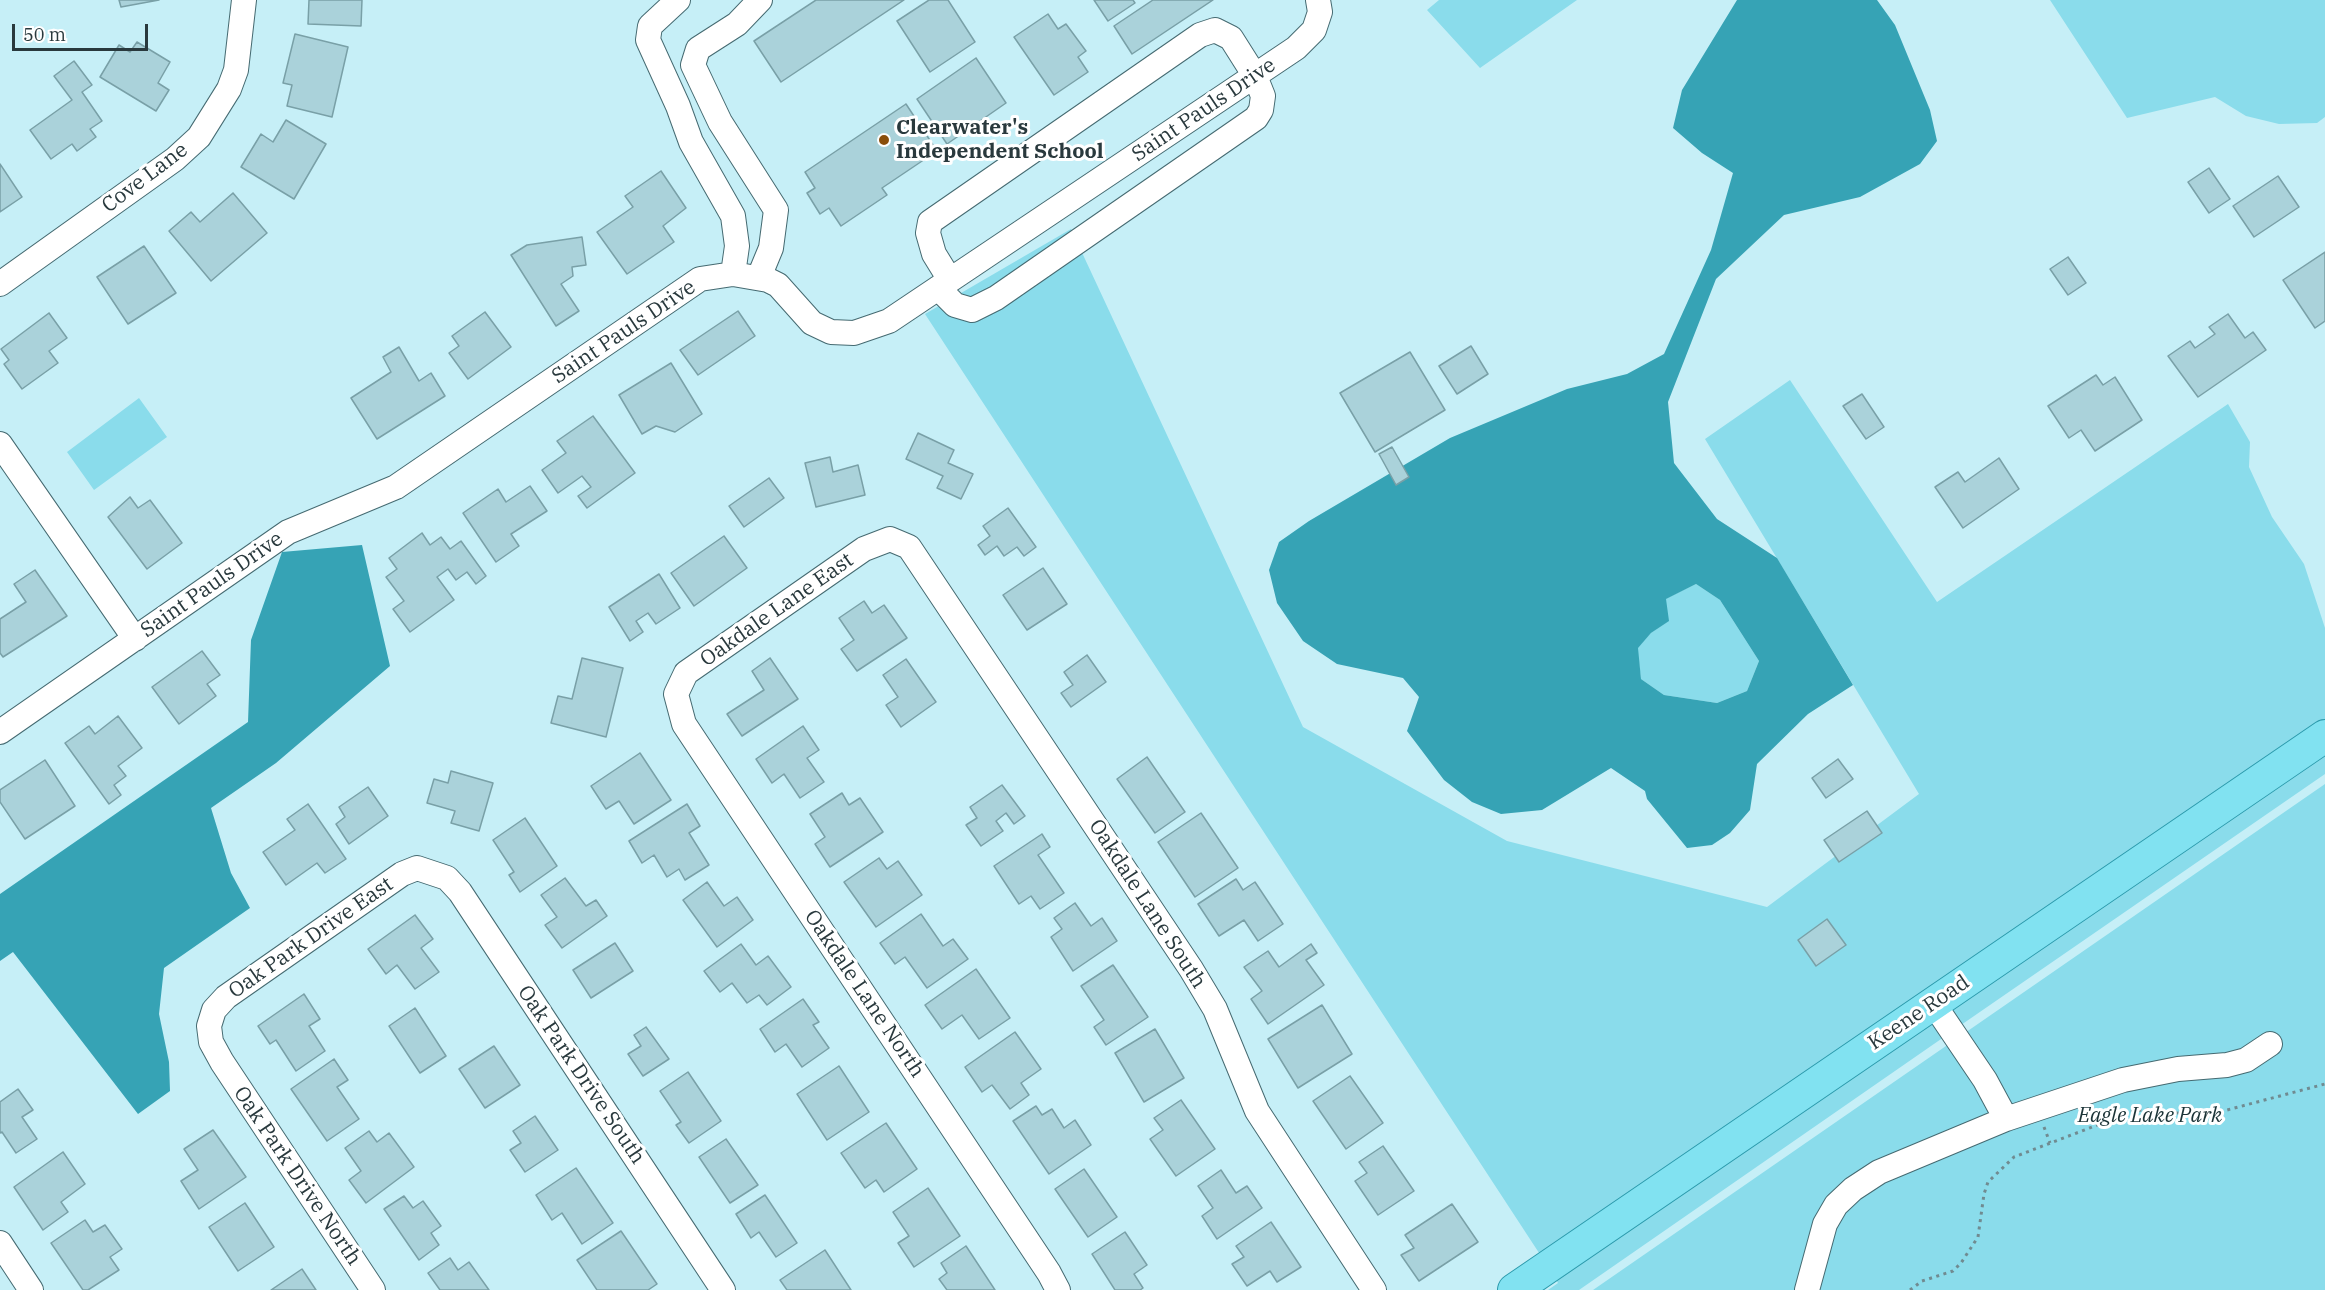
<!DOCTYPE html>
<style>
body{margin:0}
#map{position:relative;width:2325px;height:1290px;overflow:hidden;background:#c6eff7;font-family:"IBM Plex Serif",serif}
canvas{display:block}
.scale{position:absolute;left:12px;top:24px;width:136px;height:27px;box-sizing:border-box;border:3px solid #29393d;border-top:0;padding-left:8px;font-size:18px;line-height:21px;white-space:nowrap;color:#29393d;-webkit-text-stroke:4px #fff;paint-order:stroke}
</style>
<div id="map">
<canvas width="2325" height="1290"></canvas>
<div class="scale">50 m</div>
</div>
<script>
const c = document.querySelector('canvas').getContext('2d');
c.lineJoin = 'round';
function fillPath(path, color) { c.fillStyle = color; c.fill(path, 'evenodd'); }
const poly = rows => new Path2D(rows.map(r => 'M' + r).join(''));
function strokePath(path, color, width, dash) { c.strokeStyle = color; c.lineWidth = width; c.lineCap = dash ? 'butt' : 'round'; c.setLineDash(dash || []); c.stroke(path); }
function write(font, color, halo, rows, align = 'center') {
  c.font = font + ' "IBM Plex Serif",serif'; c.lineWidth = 6; c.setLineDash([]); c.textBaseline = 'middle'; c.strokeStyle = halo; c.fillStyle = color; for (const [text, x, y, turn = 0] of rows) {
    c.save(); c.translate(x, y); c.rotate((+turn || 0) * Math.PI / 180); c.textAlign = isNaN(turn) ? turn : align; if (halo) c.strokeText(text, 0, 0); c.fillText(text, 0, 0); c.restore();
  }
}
fillPath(poly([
 [1439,0,1577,0,1480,68,1427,10],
 [2050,0,2325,0,2325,117,2317,123,2279,124,2246,116,2215,97,2127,118],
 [1071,229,1303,727,1507,841,1767,907,1919,794,1705,439,1790,380,1937,602,2228,404,2250,442,2249,467,2272,517,2304,564,2325,628,2325,725,1543,1259,925,314],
 [139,398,167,437,94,490,67,452],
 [1696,584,1720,600,1759,661,1747,691,1717,703,1664,695,1641,679,1637,648,1651,633,1668,621,1665,599],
 [2325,748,2325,774,1961,1025,1947,1004],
 [2325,784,2325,1290,1593,1290],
 [1930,1016,1944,1037,1579,1290,1548,1290,1558,1283,1553,1275]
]), '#8adceb');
fillPath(poly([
 [1737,0,1877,0,1895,25,1930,110,1937,141,1920,164,1860,197,1784,215,1716,279,1668,402,1674,463,1717,519,1777,558,1853,685,1808,714,1757,764,1750,810,1730,833,1712,845,1687,848,1647,799,1645,791,1611,768,1542,810,1501,814,1472,802,1444,780,1407,731,1419,697,1403,678,1337,664,1303,641,1277,603,1269,570,1279,542,1309,521,1450,438,1567,389,1627,374,1664,354,1711,250,1733,173,1702,153,1673,128,1682,90],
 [1696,584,1720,600,1759,661,1747,691,1717,703,1664,695,1641,679,1638,648,1651,633,1669,621,1666,599],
 [362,545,390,666,276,763,211,808,231,873,250,908,164,968,159,1014,169,1062,170,1091,138,1114,13,952,0,961,0,894,248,722,251,640,282,552]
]), '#36a3b5');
const building = poly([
 [119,0,159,0,121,7,119,0],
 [309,0,362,0,361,26,308,24,309,0],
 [816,0,904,0,781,82,754,41,816,0],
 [929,0,948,0,975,42,930,72,897,21,929,0],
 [1094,0,1133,0,1135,3,1108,21,1094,0],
 [1153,0,1213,0,1132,54,1114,26,1153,0],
 [1048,14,1058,29,1066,24,1086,51,1078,57,1088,72,1054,95,1014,37,1048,14],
 [295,34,348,47,332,117,287,106,292,85,283,83,295,34],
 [137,42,170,62,158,83,169,90,156,111,100,77,119,45,130,52,137,42],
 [976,58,1006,103,947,144,917,99,976,58],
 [74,61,92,85,82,92,102,121,90,129,96,137,77,151,72,144,51,159,30,130,72,100,54,76,74,61],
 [906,104,937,151,882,188,887,195,841,226,829,208,820,214,807,193,815,188,805,172,906,104],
 [286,120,326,144,294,199,241,167,261,134,273,142,286,120],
 [0,164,22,197,0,212,0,164],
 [2209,168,2230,199,2209,213,2188,182,2209,168],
 [661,171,686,208,663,226,674,242,627,274,597,232,633,207,625,196,661,171],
 [2278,176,2299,207,2254,237,2233,206,2278,176],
 [233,193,267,233,211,281,169,231,191,212,200,222,233,193],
 [582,237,586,265,572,267,573,276,561,284,579,311,556,326,511,255,527,245,582,237],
 [144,246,176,293,128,324,97,277,144,246],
 [2325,252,2325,321,2315,328,2283,280,2325,252],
 [2068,257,2086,283,2068,295,2050,269,2068,257],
 [738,311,755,336,698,375,680,350,738,311],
 [485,312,511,347,468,379,449,353,459,346,452,336,485,312],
 [49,313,67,338,49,351,58,363,22,389,4,364,9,360,1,349,49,313],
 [2228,314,2245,338,2253,332,2266,350,2198,397,2168,356,2190,341,2195,348,2215,334,2209,327,2228,314],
 [1471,346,1488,374,1457,394,1439,366,1471,346],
 [399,347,419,381,431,373,445,396,377,439,351,398,391,372,383,357,399,347],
 [1410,352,1445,410,1375,452,1340,393,1410,352],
 [671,363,702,414,675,432,656,426,642,434,619,395,671,363],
 [2096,375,2103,385,2115,377,2142,420,2095,451,2081,430,2069,438,2048,406,2096,375],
 [1862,394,1884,427,1866,439,1843,406,1862,394],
 [593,416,635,473,587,508,578,496,591,487,582,476,558,493,542,470,566,453,557,441,593,416],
 [918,433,954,450,948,463,973,474,961,499,937,488,943,476,906,459,918,433],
 [1392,447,1409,477,1396,485,1379,454,1392,447],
 [830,457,833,472,858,465,865,495,816,507,805,463,830,457],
 [1999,458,2019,489,1963,528,1935,487,1958,472,1965,482,1999,458],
 [769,478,784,498,744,527,729,506,769,478],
 [530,486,547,511,511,534,519,546,496,562,463,513,498,489,506,502,530,486],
 [130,497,138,508,150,500,182,543,147,569,108,517,130,497],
 [1008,508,1036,547,1024,556,1017,547,1004,556,997,546,985,555,978,545,990,536,983,526,1008,508],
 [422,533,430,545,441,537,450,549,461,541,486,576,476,584,467,572,456,580,448,569,437,577,454,600,410,632,393,609,404,601,386,577,397,569,389,558,422,533],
 [724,536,747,568,694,606,671,573,724,536],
 [1043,568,1067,604,1027,630,1003,595,1043,568],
 [35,570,67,616,3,657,0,653,0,619,26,602,14,584,35,570],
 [659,574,680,608,656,624,648,613,636,621,643,632,630,641,609,607,659,574],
 [864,601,872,613,884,605,907,638,857,671,841,649,854,640,839,618,864,601],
 [202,651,220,675,207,684,216,696,179,724,152,687,202,651],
 [1087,655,1106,682,1071,707,1061,693,1073,685,1064,672,1087,655],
 [582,658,623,668,606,737,551,723,558,696,572,699,582,658],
 [770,658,798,699,742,736,727,714,764,690,752,671,770,658],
 [906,659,936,702,901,727,886,705,898,697,883,675,906,659],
 [118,716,142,748,118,766,126,776,114,785,121,795,109,804,65,743,89,726,95,734,118,716],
 [803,726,819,750,807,758,824,782,800,798,784,774,772,783,756,759,803,726],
 [640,753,671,800,634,824,619,801,606,809,591,786,640,753],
 [1147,757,1185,812,1155,833,1117,779,1147,757],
 [1838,759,1853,779,1826,798,1812,778,1838,759],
 [45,760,75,806,25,839,0,802,0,790,45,760],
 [451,771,493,783,479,831,451,823,455,811,427,803,434,779,448,783,451,771],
 [1002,785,1025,816,1014,824,1006,813,996,821,1003,831,981,846,966,825,977,818,970,807,1002,785],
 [368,787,388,816,349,844,336,824,345,817,339,807,368,787],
 [842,793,849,805,860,798,883,832,830,867,815,844,825,837,810,814,842,793],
 [308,804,346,859,325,873,317,863,286,885,263,852,295,830,287,819,308,804],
 [687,804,700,826,689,833,709,865,685,880,679,869,667,877,654,855,642,863,629,841,687,804],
 [1867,811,1882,833,1839,862,1824,840,1867,811],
 [1201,813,1238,868,1195,897,1158,842,1201,813],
 [525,818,557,866,520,892,509,875,514,872,493,840,525,818],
 [1042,834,1050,847,1038,855,1064,893,1040,909,1031,896,1019,904,994,866,1042,834],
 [879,858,887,869,898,861,922,895,876,927,844,882,879,858],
 [565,878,586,906,596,900,607,916,562,948,545,925,557,917,541,895,565,878],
 [1236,879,1243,890,1255,882,1283,924,1258,941,1244,920,1219,936,1198,904,1236,879],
 [707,882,724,906,737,897,753,920,717,947,683,900,707,882],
 [1075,903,1091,926,1102,918,1117,941,1073,971,1051,937,1062,929,1054,918,1075,903],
 [921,914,943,946,953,939,968,959,927,988,905,957,895,964,880,943,921,914],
 [415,915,433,939,421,948,439,972,415,989,397,965,386,974,368,949,415,915],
 [1827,919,1846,945,1816,966,1798,940,1827,919],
 [615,943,633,971,591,998,573,970,615,943],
 [741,944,756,965,768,956,791,987,767,1005,759,995,747,1003,732,983,720,992,704,971,741,944],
 [1311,944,1317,953,1306,960,1324,985,1268,1024,1251,999,1262,991,1244,967,1268,951,1279,967,1311,944],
 [1113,965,1148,1017,1106,1045,1094,1027,1104,1020,1081,986,1113,965],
 [976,969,1010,1018,979,1039,962,1015,942,1029,925,1005,976,969],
 [304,994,320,1019,309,1026,325,1051,296,1071,276,1040,270,1044,258,1026,304,994],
 [803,999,819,1022,813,1025,829,1048,802,1067,786,1044,775,1052,760,1029,803,999],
 [1322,1005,1352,1054,1298,1088,1268,1039,1322,1005],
 [415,1008,446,1056,420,1073,389,1026,415,1008],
 [646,1027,669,1059,643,1076,628,1054,641,1046,634,1035,646,1027],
 [1155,1029,1184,1078,1144,1102,1115,1053,1155,1029],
 [1015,1032,1041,1069,1021,1083,1029,1095,1010,1109,992,1085,982,1092,965,1067,1015,1032],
 [494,1046,520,1085,485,1108,459,1069,494,1046],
 [334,1059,348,1080,337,1087,359,1119,327,1141,291,1089,334,1059],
 [839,1066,869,1112,827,1140,797,1094,839,1066],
 [688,1072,721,1121,689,1143,676,1125,681,1122,660,1091,688,1072],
 [1350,1076,1383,1123,1346,1149,1313,1101,1350,1076],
 [18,1089,33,1110,22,1117,37,1139,16,1153,2,1132,0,1133,0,1102,18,1089],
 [1181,1100,1215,1149,1176,1176,1150,1139,1163,1130,1154,1118,1181,1100],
 [1036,1106,1042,1115,1052,1109,1064,1128,1075,1120,1091,1145,1049,1174,1013,1121,1036,1106],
 [535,1116,558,1150,525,1172,510,1150,521,1143,513,1131,535,1116],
 [886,1123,917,1169,884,1192,876,1180,865,1188,841,1153,886,1123],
 [213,1130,246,1177,199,1209,181,1181,198,1170,184,1149,213,1130],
 [369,1131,377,1142,389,1133,414,1167,366,1203,349,1180,361,1171,345,1148,369,1131],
 [726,1139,758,1185,730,1203,699,1157,726,1139],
 [1383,1146,1414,1191,1378,1215,1355,1181,1367,1173,1359,1162,1383,1146],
 [63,1152,85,1184,61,1202,68,1212,43,1230,14,1187,63,1152],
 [576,1168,613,1223,582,1244,562,1213,552,1220,536,1195,576,1168],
 [1084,1169,1117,1217,1088,1237,1055,1189,1084,1169],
 [1221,1170,1236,1193,1247,1186,1262,1208,1217,1239,1202,1216,1213,1208,1198,1186,1221,1170],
 [928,1188,960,1236,914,1267,898,1243,909,1236,893,1212,928,1188],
 [765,1195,797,1243,776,1257,759,1232,751,1238,736,1214,765,1195],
 [404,1196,413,1208,423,1201,441,1226,431,1233,439,1245,419,1260,384,1209,404,1196],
 [245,1203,274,1247,238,1271,209,1227,245,1203],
 [1452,1204,1478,1242,1419,1281,1401,1255,1414,1248,1405,1235,1452,1204],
 [85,1220,93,1232,105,1225,122,1249,110,1257,119,1270,88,1290,83,1290,51,1243,85,1220],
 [1271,1222,1301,1267,1277,1282,1270,1271,1247,1286,1232,1264,1244,1257,1236,1246,1271,1222],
 [621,1231,657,1284,648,1290,597,1290,577,1260,621,1231],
 [1125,1232,1147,1265,1134,1274,1143,1288,1140,1290,1115,1290,1092,1254,1125,1232],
 [966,1246,995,1290,947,1290,939,1279,947,1273,941,1263,966,1246],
 [825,1250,851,1290,787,1290,780,1280,825,1250],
 [450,1258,458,1270,469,1262,489,1290,440,1290,428,1273,450,1258],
 [302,1269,316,1290,271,1290,302,1269]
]);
fillPath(building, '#aad2da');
strokePath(building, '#79a0a7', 1.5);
const minor = poly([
 [678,0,650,26,648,40,678,106,691,142,733,216,737,246,733,274],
 [759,277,771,248,776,210,720,122,693,65,698,49,737,24,760,0],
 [0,284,175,159,199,137,229,89,236,70,244,0],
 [938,288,955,305,972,310,996,298,1256,118,1261,110,1263,96,1255,76,1231,38,1215,30,1200,35,930,222,928,233,934,254,950,280],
 [0,444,135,639],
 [0,732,288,532,396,487,700,279,733,274,768,280,778,285,812,323,831,332,854,333,889,321,1296,48,1314,30,1320,12,1318,0],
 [1933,1003,1985,1080,2006,1119],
 [0,1243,31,1290],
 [373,1290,222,1062,211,1042,209,1026,214,1010,226,997,402,874,417,868,447,878,460,892,723,1290],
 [1058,1290,1049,1273,684,724,676,694,686,673,864,549,890,539,909,547,1191,969,1215,1009,1257,1111,1374,1290],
 [1807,1290,1825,1224,1836,1205,1853,1189,1879,1172,2006,1119,2123,1080,2178,1069,2227,1065,2246,1060,2270,1044]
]);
const major = poly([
 [1514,1290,2325,736]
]);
strokePath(minor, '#456a71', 26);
strokePath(major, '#2c9aac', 34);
strokePath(poly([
 [2044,1127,2050,1143],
 [1910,1290,1922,1281,1953,1271,1961,1263,1978,1237,1984,1194,1988,1182,2014,1157,2134,1111,2149,1109,2192,1115,2212,1114,2325,1084]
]), '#708b91', 3, [3, 4.5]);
strokePath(minor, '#fff', 24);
strokePath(major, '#81e2f1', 32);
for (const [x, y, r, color] of [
 [884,140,6,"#8a4e0b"]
]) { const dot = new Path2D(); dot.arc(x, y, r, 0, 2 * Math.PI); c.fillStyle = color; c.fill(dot); strokePath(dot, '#fff', 2); }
write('21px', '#29393d', '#fff', [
 ["Saint Pauls Drive",1204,110,-34],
 ["Cove Lane",145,178,-37],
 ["Saint Pauls Drive",624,332,-34],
 ["Saint Pauls Drive",212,585,-35],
 ["Oakdale Lane East",777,610,-35],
 ["Oakdale Lane South",1147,904,57],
 ["Oak Park Drive East",311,938,-35],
 ["Oakdale Lane North",864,994,56],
 ["Keene Road",1919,1013,-34],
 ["Oak Park Drive South",581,1075,56],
 ["Oak Park Drive North",297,1176,56]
]);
write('bold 21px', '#29393d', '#fff', [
 ["Clearwater's",896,128],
 ["Independent School",896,152]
], 'left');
write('italic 21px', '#1b3337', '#fff', [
 ["Eagle Lake Park",2150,1116]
]);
</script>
